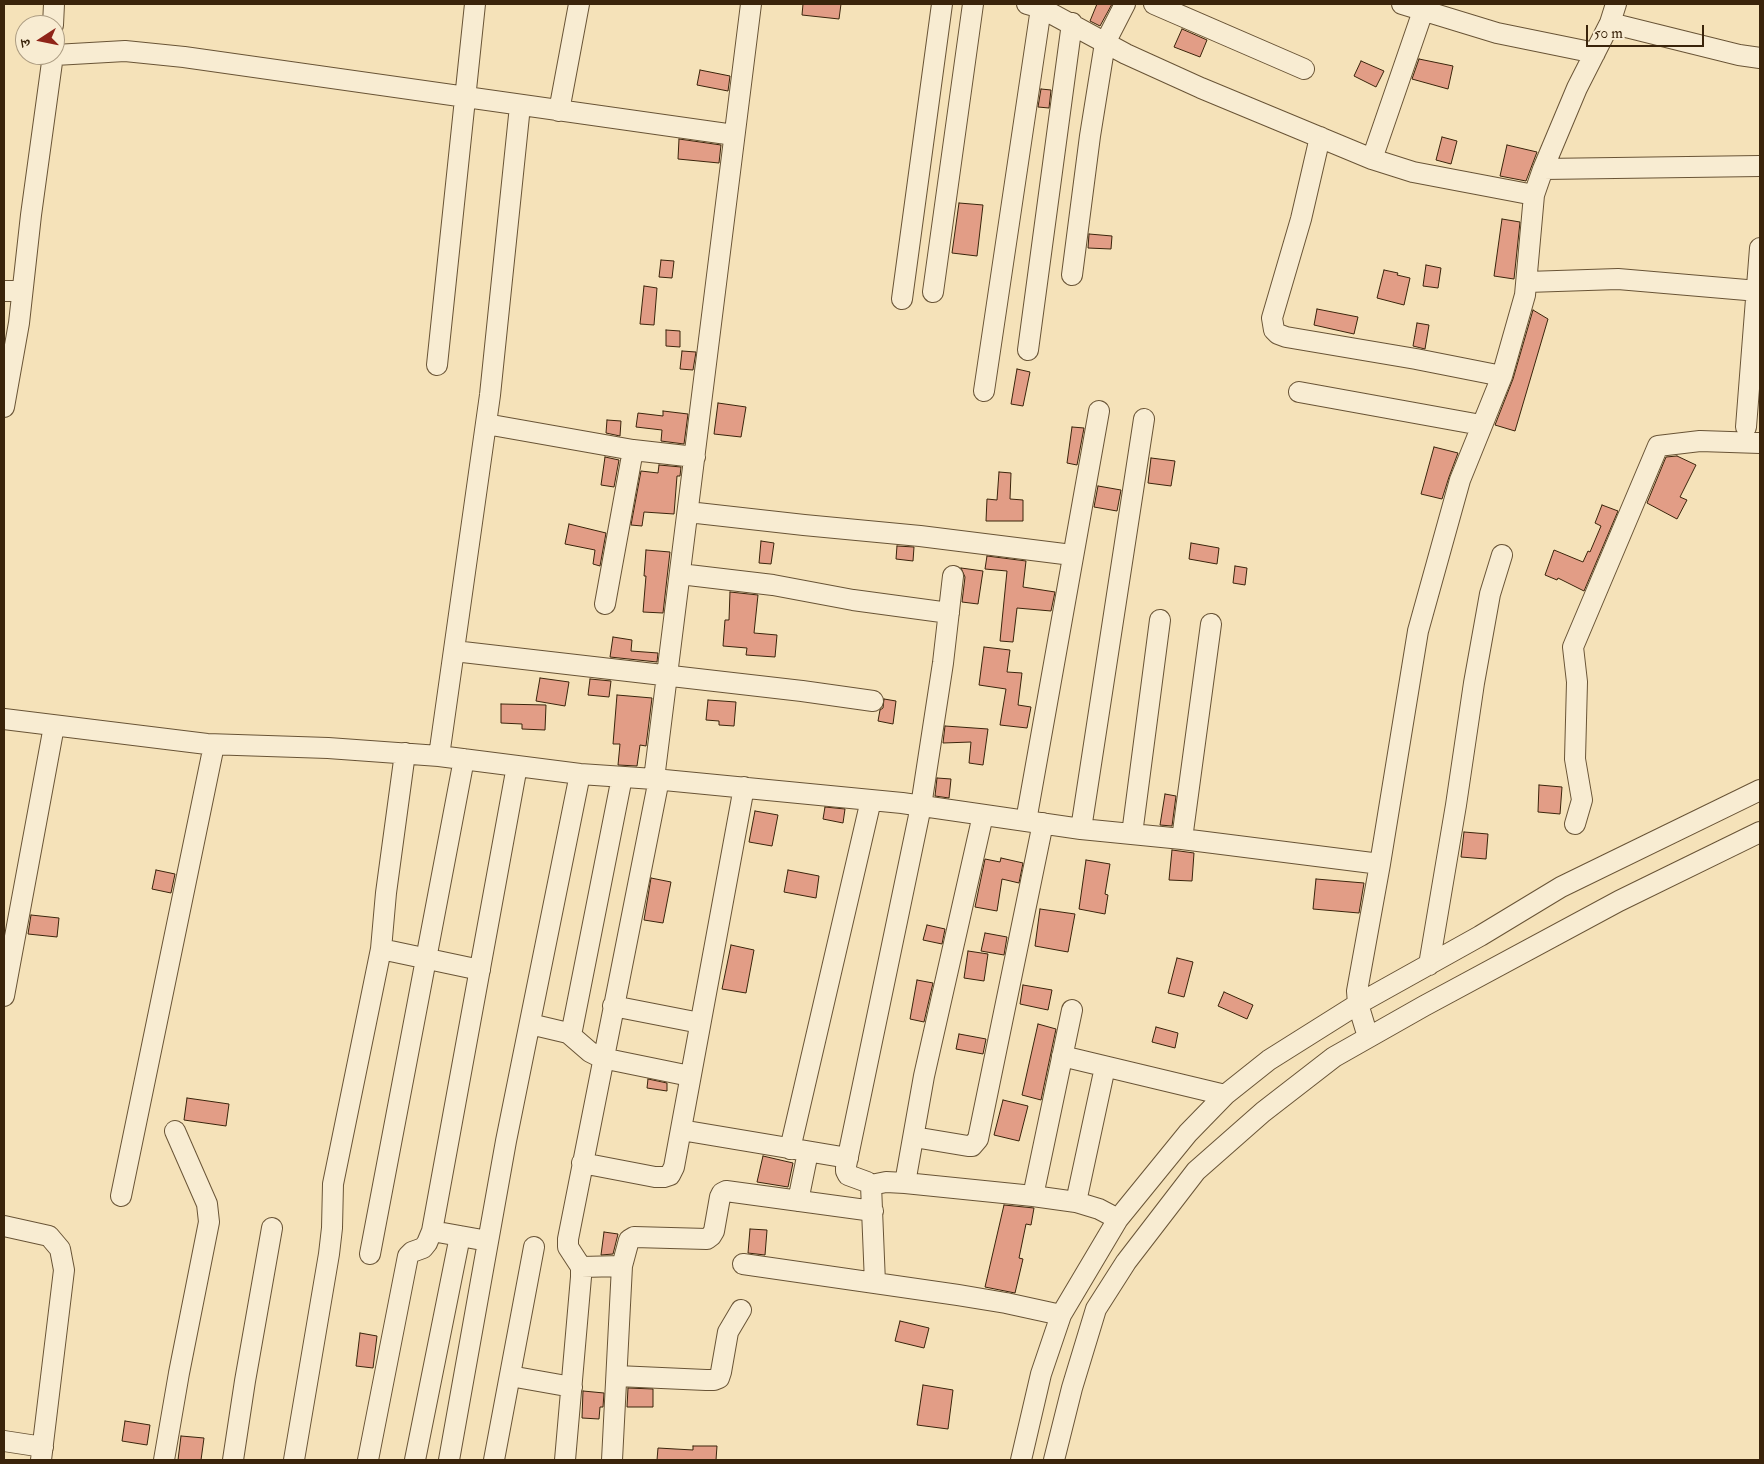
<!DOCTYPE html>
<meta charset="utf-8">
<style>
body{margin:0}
#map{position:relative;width:1764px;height:1464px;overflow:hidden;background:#f5e2b9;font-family:"IM FELL Double Pica","Noto Serif Devanagari",serif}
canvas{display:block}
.frame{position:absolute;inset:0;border:5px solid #3a240b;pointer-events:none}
.north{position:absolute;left:15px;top:15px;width:50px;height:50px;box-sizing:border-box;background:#f8ecd2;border:1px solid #ac9c82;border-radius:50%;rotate:259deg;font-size:14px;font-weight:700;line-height:20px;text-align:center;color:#3a240b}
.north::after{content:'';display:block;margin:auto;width:18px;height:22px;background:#8f2418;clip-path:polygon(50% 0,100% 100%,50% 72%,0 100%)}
.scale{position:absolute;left:1586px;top:25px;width:118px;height:22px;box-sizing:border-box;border:2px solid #3a240b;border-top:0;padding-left:6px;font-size:15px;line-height:18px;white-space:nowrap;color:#3a240b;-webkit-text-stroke:4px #f8ecd2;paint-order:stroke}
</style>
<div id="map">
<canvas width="1764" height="1464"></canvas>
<div class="frame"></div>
<div class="north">उ</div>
<div class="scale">50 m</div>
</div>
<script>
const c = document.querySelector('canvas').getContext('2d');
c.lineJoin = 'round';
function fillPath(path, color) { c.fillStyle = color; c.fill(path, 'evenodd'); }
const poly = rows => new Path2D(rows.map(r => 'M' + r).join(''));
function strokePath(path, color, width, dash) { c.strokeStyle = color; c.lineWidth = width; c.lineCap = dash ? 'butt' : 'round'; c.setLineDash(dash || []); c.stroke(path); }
const building = poly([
 [803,4,841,4,839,19,802,15,803,4],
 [1097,4,1112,4,1100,26,1090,21,1097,4],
 [1182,29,1207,40,1200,57,1174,47,1182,29],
 [1419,59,1453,66,1448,89,1412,79,1419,59],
 [1361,61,1384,71,1376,87,1354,76,1361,61],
 [700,70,730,76,728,91,697,85,700,70],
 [1041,89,1051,90,1049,108,1038,107,1041,89],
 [1442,137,1457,141,1451,164,1436,160,1442,137],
 [679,139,721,145,719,163,678,159,679,139],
 [1507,145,1537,152,1526,181,1500,176,1507,145],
 [959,203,983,205,977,256,952,253,959,203],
 [1502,219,1520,222,1514,279,1494,276,1502,219],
 [1089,234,1112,236,1111,249,1088,248,1089,234],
 [661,260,674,261,672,278,659,277,661,260],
 [1426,265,1441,268,1438,288,1423,286,1426,265],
 [1384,270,1398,273,1397,275,1410,278,1404,305,1377,298,1384,270],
 [644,286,657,288,654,325,640,324,644,286],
 [1317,309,1358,317,1354,334,1314,325,1317,309],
 [1533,310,1548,319,1515,431,1495,425,1513,379,1533,310],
 [1417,323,1429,325,1425,349,1413,346,1417,323],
 [666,330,680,331,680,347,666,346,666,330],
 [682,351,696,352,693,370,680,369,682,351],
 [1017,369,1030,372,1023,406,1011,404,1017,369],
 [718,403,746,407,741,437,714,434,718,403],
 [663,411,688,414,684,444,661,441,662,430,636,427,638,413,663,416,663,411],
 [607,420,621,421,620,436,606,433,607,420],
 [1072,427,1084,428,1077,465,1067,463,1072,427],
 [1434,447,1458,453,1449,477,1442,499,1421,494,1434,447],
 [1677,456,1696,465,1680,497,1687,500,1677,519,1647,503,1666,457,1677,456],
 [605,457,619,460,614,487,601,485,605,457],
 [1151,458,1175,461,1171,486,1148,483,1151,458],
 [659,465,681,467,680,476,677,476,674,514,644,512,642,526,631,525,641,471,658,473,659,465],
 [999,472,1011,473,1010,499,1023,500,1023,521,986,521,987,499,997,500,999,472],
 [1098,486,1121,490,1117,511,1094,507,1098,486],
 [1602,505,1618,511,1584,591,1558,578,1557,580,1545,575,1554,550,1583,562,1588,551,1590,552,1601,526,1595,523,1602,505],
 [569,524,606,533,600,566,593,564,595,550,565,544,569,524],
 [761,541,774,543,771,564,759,563,761,541],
 [1191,543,1219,548,1217,564,1189,559,1191,543],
 [897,546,914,547,913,561,896,559,897,546],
 [646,550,670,552,663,613,643,612,646,576,644,576,646,550],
 [987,556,1026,561,1023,587,1055,592,1051,611,1017,608,1013,642,1000,641,1007,571,985,569,987,556],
 [1235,566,1247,568,1245,585,1233,583,1235,566],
 [961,568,983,571,978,604,962,602,965,577,961,568],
 [730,592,758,595,754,633,777,635,775,657,746,655,747,648,723,646,725,620,729,620,730,592],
 [613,637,632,640,631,651,658,653,657,662,610,657,613,637],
 [984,647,1010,650,1007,672,1022,673,1018,705,1031,707,1027,728,1000,725,1006,689,979,685,984,647],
 [540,678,569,682,565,706,536,701,540,678],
 [590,679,611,681,609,697,588,695,590,679],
 [617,695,652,698,646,746,640,745,637,766,618,765,620,744,613,744,617,695],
 [884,699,896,701,893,724,878,721,880,710,883,708,884,699],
 [708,700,736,702,734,726,719,725,719,721,706,720,708,700],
 [501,704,546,705,545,730,522,729,522,724,501,723,501,704],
 [945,726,988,729,983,765,969,763,971,742,943,743,945,726],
 [937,778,951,779,949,798,935,796,937,778],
 [1539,785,1562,787,1560,814,1538,812,1539,785],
 [1165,794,1176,796,1172,826,1160,825,1165,794],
 [825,807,845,809,843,823,823,819,825,807],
 [755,811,778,815,772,846,749,842,755,811],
 [1464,832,1488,834,1486,859,1461,857,1464,832],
 [1172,850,1194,853,1192,881,1169,880,1172,850],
 [1001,858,1023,863,1019,883,1002,879,997,911,975,907,985,859,1000,862,1001,858],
 [1086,860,1110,864,1105,894,1108,895,1105,914,1079,909,1086,860],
 [156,870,175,874,171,893,152,889,156,870],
 [788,870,819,876,816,898,784,892,788,870],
 [651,878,671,882,663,923,644,920,651,878],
 [1316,879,1364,883,1359,913,1313,909,1316,879],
 [1040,909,1075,914,1068,952,1035,946,1040,909],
 [31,915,59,918,57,937,28,934,31,915],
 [927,925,945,929,942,944,923,940,927,925],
 [985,933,1007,937,1004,955,981,951,985,933],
 [731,945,754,950,746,993,722,989,731,945],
 [968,951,988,954,984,981,964,978,968,951],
 [1177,958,1193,962,1184,997,1168,993,1177,958],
 [917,980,933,983,924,1022,910,1019,917,980],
 [1023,985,1052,990,1048,1010,1020,1004,1023,985],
 [1224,992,1253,1005,1247,1019,1218,1006,1224,992],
 [1038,1024,1056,1029,1041,1100,1022,1095,1038,1024],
 [1156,1027,1178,1033,1175,1048,1152,1042,1156,1027],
 [959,1034,986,1039,983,1054,956,1049,959,1034],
 [648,1079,667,1083,667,1091,647,1088,648,1079],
 [187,1098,229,1104,226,1126,184,1120,187,1098],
 [1003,1100,1028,1106,1019,1141,994,1135,1003,1100],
 [763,1156,793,1163,788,1187,757,1182,763,1156],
 [1004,1205,1034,1208,1031,1225,1026,1224,1019,1258,1023,1259,1015,1293,985,1287,1004,1205],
 [750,1229,767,1230,765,1255,748,1253,750,1229],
 [604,1232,618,1234,613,1254,601,1255,604,1232],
 [900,1321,929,1328,924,1348,895,1341,900,1321],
 [360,1333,377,1336,373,1368,356,1366,360,1333],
 [923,1385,953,1390,948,1429,917,1425,923,1385],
 [628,1388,653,1389,653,1407,627,1407,628,1388],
 [583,1391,604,1393,603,1407,600,1407,599,1419,582,1418,583,1391],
 [125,1421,150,1425,147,1445,122,1441,125,1421],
 [181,1436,204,1438,201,1460,178,1460,181,1436],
 [693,1446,717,1446,716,1460,657,1460,658,1448,693,1450,693,1446]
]);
fillPath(building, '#e29d86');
strokePath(building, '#3a240b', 1);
const minor = poly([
 [1027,4,1041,8,1126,54,1201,88,1372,159,1413,172,1534,195],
 [1154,4,1304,69],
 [1402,4,1497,33,1595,53],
 [1610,23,1739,55,1760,58],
 [53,25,54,4],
 [55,55,125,51,184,57,734,135],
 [559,111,579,4],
 [1320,137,1301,219,1272,318,1274,330,1278,334,1286,337,1416,359,1502,376],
 [1372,159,1423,11],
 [1543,169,1760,166],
 [1072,275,1090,136,1105,43,1125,4],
 [1527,282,1618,279,1758,291],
 [4,291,22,291],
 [933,292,973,4],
 [902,299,942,4],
 [1028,350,1072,23],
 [437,365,475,4],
 [984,391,1041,8],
 [1299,392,1481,425],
 [4,407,19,323,31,215,53,55],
 [486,424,633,450,695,457],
 [1746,427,1760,248],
 [688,512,804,525,920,536,1072,555],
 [680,574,773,585,853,600,949,613],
 [605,604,633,450],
 [454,651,802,691,873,701],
 [4,719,207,744,328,748,439,756,580,774,654,779,902,803,1081,829,1182,839,1380,864],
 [439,756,490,395,520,106],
 [654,779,751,4],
 [1026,821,1099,411],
 [1575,824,1582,800,1575,759,1577,682,1573,647,1658,446,1700,441,1760,443],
 [1081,829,1144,419],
 [1132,834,1160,620],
 [1182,839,1211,624],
 [381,949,480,970],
 [1429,965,1456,805,1474,683,1490,594,1502,555],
 [4,996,54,726],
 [613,1006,700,1023],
 [530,1024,568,1033,590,1052,602,1058,690,1076],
 [571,1035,622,777],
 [1368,1037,1358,1004,1357,991,1380,864,1418,631,1460,480,1502,376,1525,295,1534,195,1543,169,1577,88,1610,23,1616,4],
 [1062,1056,1225,1095],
 [681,1130,848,1158],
 [914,1137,968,1146,972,1146,978,1139,1043,823],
 [790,1149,871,800],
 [582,1163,655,1177,664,1177,670,1175,674,1167,744,787],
 [905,1183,924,1076,983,815],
 [871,1185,886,1182,905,1183,1033,1196,1076,1202,1099,1209,1118,1219],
 [121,1196,214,745],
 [1033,1196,1072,1010],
 [798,1201,808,1152],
 [1076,1202,1105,1067],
 [4,1226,49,1236,60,1249,64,1270,41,1460],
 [432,1231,517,766],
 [370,1254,464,759],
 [743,1264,958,1295,1006,1303,1061,1315],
 [581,1267,622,1266,629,1240,634,1237,707,1239,711,1236,714,1231,720,1197,722,1193,726,1191,873,1211],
 [875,1283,871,1185,867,1182,848,1175,846,1171,846,1166,921,806,943,663,953,576],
 [510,1376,572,1387],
 [617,1376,706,1380,714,1380,719,1378,721,1372,728,1332,741,1310],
 [4,1441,43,1447],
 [164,1460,179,1373,209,1222,207,1204,175,1131],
 [233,1460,245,1381,272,1228],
 [294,1460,329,1254,332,1228,333,1184,381,949,386,893,405,753],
 [368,1460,408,1256,412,1252,423,1248,427,1243,432,1231,488,1241],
 [415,1460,460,1236],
 [449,1460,506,1141,580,774],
 [494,1460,534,1247],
 [565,1460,581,1277,581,1267,568,1247,568,1239,659,779],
 [612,1460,622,1266],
 [1021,1460,1041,1374,1061,1315,1118,1219,1188,1133,1225,1095,1269,1060,1358,1004,1480,936,1561,887,1760,790],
 [1054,1460,1072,1388,1096,1309,1126,1262,1196,1171,1263,1112,1334,1057,1424,1006,1619,901,1760,832]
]);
strokePath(minor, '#695436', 22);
strokePath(minor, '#f8ecd2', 20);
</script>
